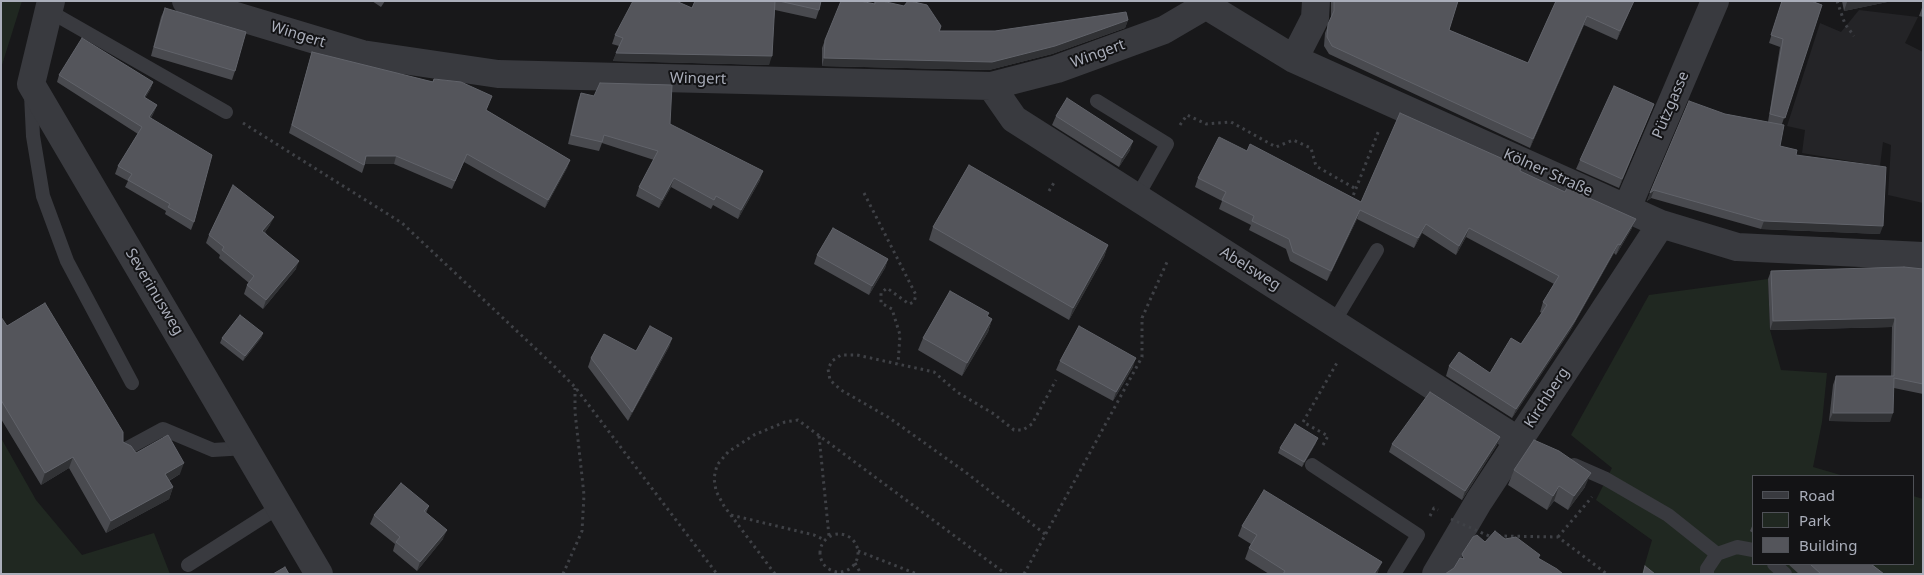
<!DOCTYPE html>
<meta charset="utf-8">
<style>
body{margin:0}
#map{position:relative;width:1924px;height:575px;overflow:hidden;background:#18181a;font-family:"Noto Sans",sans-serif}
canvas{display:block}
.frame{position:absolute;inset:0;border:2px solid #aaaeba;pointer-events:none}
.legend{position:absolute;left:1752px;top:475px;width:162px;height:90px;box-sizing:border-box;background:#131315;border:1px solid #4f5157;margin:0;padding:6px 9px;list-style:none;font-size:15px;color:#aaaeba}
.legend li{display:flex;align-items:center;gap:10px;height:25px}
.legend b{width:25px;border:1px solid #4f5157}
</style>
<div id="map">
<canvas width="1924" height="575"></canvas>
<div class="frame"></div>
<ul class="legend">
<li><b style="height:6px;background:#393a3f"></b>Road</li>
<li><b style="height:14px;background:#202821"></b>Park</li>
<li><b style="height:14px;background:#54555b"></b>Building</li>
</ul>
</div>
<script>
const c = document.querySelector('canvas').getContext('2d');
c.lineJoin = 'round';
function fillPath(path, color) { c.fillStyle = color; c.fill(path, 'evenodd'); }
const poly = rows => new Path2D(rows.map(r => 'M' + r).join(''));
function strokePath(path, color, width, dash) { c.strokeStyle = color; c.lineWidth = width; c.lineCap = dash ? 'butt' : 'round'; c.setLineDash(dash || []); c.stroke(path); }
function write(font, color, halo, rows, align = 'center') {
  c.font = font + ' "Noto Sans",sans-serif'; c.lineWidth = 4; c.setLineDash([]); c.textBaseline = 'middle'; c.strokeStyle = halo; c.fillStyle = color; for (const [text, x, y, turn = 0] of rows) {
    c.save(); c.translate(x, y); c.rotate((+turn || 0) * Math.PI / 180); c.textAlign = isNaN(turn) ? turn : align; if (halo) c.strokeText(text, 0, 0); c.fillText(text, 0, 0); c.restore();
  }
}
fillPath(poly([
 [1859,10,1918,17,1905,43,1923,52,1923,203,1888,195,1891,145,1883,142,1880,166,1802,153,1805,130,1787,126,1820,23,1841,32]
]), '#242427');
fillPath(poly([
 [1,1,22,1,1,68],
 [1768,279,1770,330,1781,370,1827,373,1822,422,1813,467,1844,476,1753,476,1753,564,1913,564,1913,496,1923,499,1923,574,1642,574,1652,540,1596,500,1612,468,1571,435,1649,295],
 [1,438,36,500,82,555,154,533,170,574,1,574]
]), '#202821');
strokePath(poly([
 [1837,1,1845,24,1854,36],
 [243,123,402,223,553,365,575,387,717,574],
 [1180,125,1187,115,1206,124,1231,122,1276,147,1293,140,1311,148,1316,166,1356,189],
 [1049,191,1055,181],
 [864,193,916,295,914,302,909,304,887,288,881,293,881,303,892,309,900,335,898,364],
 [1351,201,1379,130],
 [819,436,829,536],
 [1323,445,1328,436,1303,422,1338,361],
 [731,515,814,535,825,540],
 [1430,516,1434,508,1438,510],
 [1045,534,964,471,888,417,841,390,830,380,828,369,832,361,841,355,857,355,934,372,957,392,994,414,1014,430,1023,430,1032,424,1056,380],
 '820 553a19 19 0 1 1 38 0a19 19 0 1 1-38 0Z',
 [1498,536,1558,537,1607,574],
 [1558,537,1592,497],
 [858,551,917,574],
 [855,563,861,574],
 [563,574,582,531,584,495,575,412,575,388],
 [775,574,724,506,716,491,714,478,717,465,728,452,754,435,785,422,798,420,1006,574],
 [1024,574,1142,357,1142,318,1167,262]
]), '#3f4146', 3, [2.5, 4]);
strokePath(poly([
 [49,11,226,112],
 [31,95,33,136,43,196,67,261,132,383],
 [1097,101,1167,144,1137,197],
 [1334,322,1377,250],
 [126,449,163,429,213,450,246,448],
 [1312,465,1418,535,1394,574],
 [1574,465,1606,479,1668,515,1717,554],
 [1774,564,1785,574],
 [188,565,279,507],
 [1707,574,1707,569,1717,554,1737,547,1753,550]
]), '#393a3f', 14);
strokePath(poly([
 [51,1,31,84,319,574],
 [186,1,362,54,498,74,991,86,1057,69,1164,30,1205,6],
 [1199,1,1294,59,1661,224,1737,247,1923,256],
 [1294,59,1315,18,1316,1],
 [991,86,1014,119,1519,441],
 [1627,208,1715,1],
 [1436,574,1479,501,1661,224]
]), '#393a3f', 28);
strokePath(poly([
 [1451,519,1489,536]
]), '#3f4146', 3, [2.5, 4]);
fillPath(poly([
 [372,1,385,1,381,7],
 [695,1,821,1,819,10,816,19,775,10,769,65,613,61,619,46,612,44,615,35,692,8],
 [875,1,941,26,940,31,995,31,1128,20,1125,28,1052,54,989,70,822,66,822,48,825,40,874,4],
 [1331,1,1458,1,1449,30,1528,63,1556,1,1634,1,1617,40,1584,25,1530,148,1329,54,1324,46,1325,33,1331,18],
 [1782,1,1822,5,1782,124,1780,146,1796,155,1880,234,1761,229,1651,198,1647,201,1650,193,1725,114,1768,122,1780,47,1769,43],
 [1842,1,1892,1,1844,11],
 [1923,5,1923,17,1919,16],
 [165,8,235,71,232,80,151,56,161,17],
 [312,52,432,82,434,79,570,160,567,168,545,208,464,162,452,189,394,164,365,164,362,173,289,133],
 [59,75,153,82,150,90,145,98,157,105,154,112,151,118,194,222,191,230,165,214,166,211,125,187,128,181,115,174,118,166,138,134,57,82],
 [581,93,670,124,760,180,738,219,713,205,711,209,671,187,659,208,636,196,639,187,654,160,602,143,599,151,568,144,578,101],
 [1654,104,1619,188,1576,169,1580,160],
 [1056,116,1130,150,1119,167,1052,125],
 [1247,151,1361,202,1520,172,1632,228,1616,255,1614,253,1570,331,1512,418,1446,376,1449,366,1490,373,1521,344,1542,313,1540,312,1543,302,1554,284,1466,237,1456,255,1422,233,1414,248,1357,219,1327,281,1290,261,1286,249,1249,230,1251,225,1219,209,1222,201,1195,187,1198,178],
 [270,225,265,232,296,269,263,309,244,294,247,285,249,283,219,258,220,255,206,243,209,235],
 [933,227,1108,245,1104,257,1069,320,929,240],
 [817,255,888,259,885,268,869,295,814,264],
 [1923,269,1923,394,1894,388,1890,422,1829,421,1833,385,1836,376,1891,376,1892,327,1770,330,1768,279,1771,271],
 [987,316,992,319,988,332,962,376,918,350,923,338],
 [1,317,7,326,123,442,136,453,180,474,169,481,173,487,169,499,106,533,69,468,41,485,1,419],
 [263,333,261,338,243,361,220,343,222,338],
 [672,338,669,347,628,421,588,367,591,358,636,351],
 [1060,361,1133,367,1113,401,1056,370],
 [1316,443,1302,467,1278,453,1280,448],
 [1392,444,1497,445,1462,500,1389,452],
 [1514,470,1585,487,1568,510,1554,501,1547,510,1508,485],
 [429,506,426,513,443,539,417,571,393,551,395,544,370,524,374,515],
 [1753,524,1753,533,1750,531],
 [1242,526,1378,572,1377,574,1269,574,1245,559,1249,548,1251,544,1238,536],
 [1788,564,1871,564,1884,574,1799,574]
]), '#494a4f');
fillPath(poly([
 [1634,1,1617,40,1620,31],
 [1850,1,1892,1,1844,11,1847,2],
 [1587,16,1584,25,1530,148,1533,139],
 [1128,20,1125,28,1052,54,989,70,822,66,824,58],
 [616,53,772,56,769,65,613,61],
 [153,82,150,90,141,105,144,97],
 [1654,104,1650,113,1619,188,1622,179],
 [157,105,154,112,147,125,149,117],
 [1133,141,1130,150,1119,167,1122,158],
 [366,156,396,156,394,164,363,164],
 [570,160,567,168,545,208,548,200],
 [763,171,760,180,738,219,741,210],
 [674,178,671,187,659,208,662,200],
 [1654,190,1651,198,1647,201,1650,193],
 [1360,210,1357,219,1327,281,1331,271],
 [274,217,270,225,259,239,262,231],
 [1636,219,1632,228,1616,255,1620,245],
 [1764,221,1883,226,1880,234,1761,229],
 [1426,224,1422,233,1414,248,1418,238],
 [1469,228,1466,237,1456,255,1459,246],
 [1618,244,1614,253,1570,331,1512,418,1516,409],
 [1108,245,1104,257,1069,320,1073,308],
 [888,259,885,268,869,295,872,286],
 [299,261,296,269,263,309,266,300],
 [1895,318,1892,327,1770,330,1773,321],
 [992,319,988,332,962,376,967,363],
 [263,333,261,338,243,361,245,356],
 [672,338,669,347,628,421,632,412],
 [1136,358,1133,367,1113,401,1116,392],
 [1833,413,1893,413,1890,422,1829,421],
 [1500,437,1497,445,1462,500,1465,491],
 [1318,438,1316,443,1302,467,1304,462],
 [73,457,69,468,41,485,45,473],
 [184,463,180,474,161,485,165,474],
 [1591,473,1585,487,1568,510,1574,496],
 [1559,486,1554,501,1547,510,1553,496],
 [173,487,169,499,106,533,111,521],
 [447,530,443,539,417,571,420,562],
 [1382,562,1378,572,1377,574,1374,574]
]), '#313235');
const building = poly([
 [633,1,676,1,692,8,695,1,775,1,772,56,616,53,623,38,615,35,633,1],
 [779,1,821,1,819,10,779,1],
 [841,1,860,1,875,4,875,1,882,1,904,6,908,1,910,1,927,5,941,26,939,31,995,31,1126,12,1128,20,1055,46,992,62,824,58,825,40,841,1],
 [1334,1,1458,1,1449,30,1528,63,1556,1,1634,1,1620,31,1587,16,1533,139,1332,46,1327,37,1328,24,1334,11,1334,1],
 [1782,1,1811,1,1822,5,1785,118,1770,114,1783,39,1771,35,1782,1],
 [165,8,246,32,235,71,154,47,165,8],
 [82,38,153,82,144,97,157,105,149,117,212,155,194,222,168,207,170,204,128,180,132,174,118,166,142,127,59,75,82,38],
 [312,52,433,82,434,79,461,82,492,96,486,110,570,160,548,200,467,154,455,181,396,156,366,156,364,165,292,125,312,52],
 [600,83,672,85,670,124,763,171,741,210,716,196,714,200,674,178,662,200,639,187,658,151,604,135,602,142,571,135,581,93,594,96,600,83],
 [1614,86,1654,104,1622,179,1580,160,1614,86],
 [1067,98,1133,141,1122,158,1056,116,1067,98],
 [1689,101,1725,114,1784,125,1780,146,1797,150,1796,155,1886,167,1883,226,1764,221,1654,190,1650,193,1689,101],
 [1400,113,1521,167,1520,171,1565,192,1567,188,1636,219,1620,245,1618,244,1574,322,1516,409,1449,366,1459,352,1490,373,1511,338,1521,344,1547,305,1543,302,1559,276,1469,228,1459,246,1426,224,1418,238,1360,210,1331,271,1293,252,1289,239,1252,221,1254,216,1222,200,1226,192,1198,178,1219,137,1247,151,1250,144,1361,202,1400,113],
 [969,165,1108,245,1073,308,933,227,969,165],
 [233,185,274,217,262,231,299,261,266,300,247,285,254,276,222,250,224,247,209,235,233,185],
 [833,228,888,259,872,286,817,255,833,228],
 [1904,267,1923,269,1923,384,1894,378,1893,413,1833,413,1836,376,1894,376,1895,318,1773,321,1771,271,1904,267],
 [950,291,989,313,987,316,992,319,967,363,923,338,950,291],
 [45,303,123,432,123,442,131,446,136,453,168,435,184,463,165,474,173,487,111,521,73,457,45,473,1,400,1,317,7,326,45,303],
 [240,315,263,333,245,356,222,338,240,315],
 [650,326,672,338,632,412,591,358,604,334,636,351,650,326],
 [1079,326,1136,358,1116,392,1060,361,1079,326],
 [1430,392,1500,437,1465,491,1392,444,1430,392],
 [1295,424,1318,438,1304,462,1280,448,1295,424],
 [1534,440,1559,451,1591,473,1574,496,1559,486,1553,496,1514,470,1534,440],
 [401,483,429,506,424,511,447,530,420,562,396,542,400,537,374,515,401,483],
 [1264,490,1382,562,1374,574,1283,574,1285,571,1249,548,1257,535,1242,526,1264,490],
 [1495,531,1505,539,1516,537,1540,555,1538,558,1557,569,1563,574,1445,574,1454,568,1460,558,1464,559,1462,554,1473,537,1477,535,1485,542,1495,531],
 [1810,564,1871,564,1884,574,1821,574,1810,564],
 [1645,566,1655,574,1643,574,1645,566],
 [285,567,289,574,273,574,285,567]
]);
fillPath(building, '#54555b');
strokePath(building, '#61636a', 1);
write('15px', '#aaaeba', '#131315', [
 ["Wingert",298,35,17],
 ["Wingert",1098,54,-20],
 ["Wingert",698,79,1],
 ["Pützgasse",1671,105,-67],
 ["Kölner Straße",1548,173,24],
 ["Abelsweg",1250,269,32],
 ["Severinusweg",154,292,59],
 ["Kirchberg",1547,398,-57]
]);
</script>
